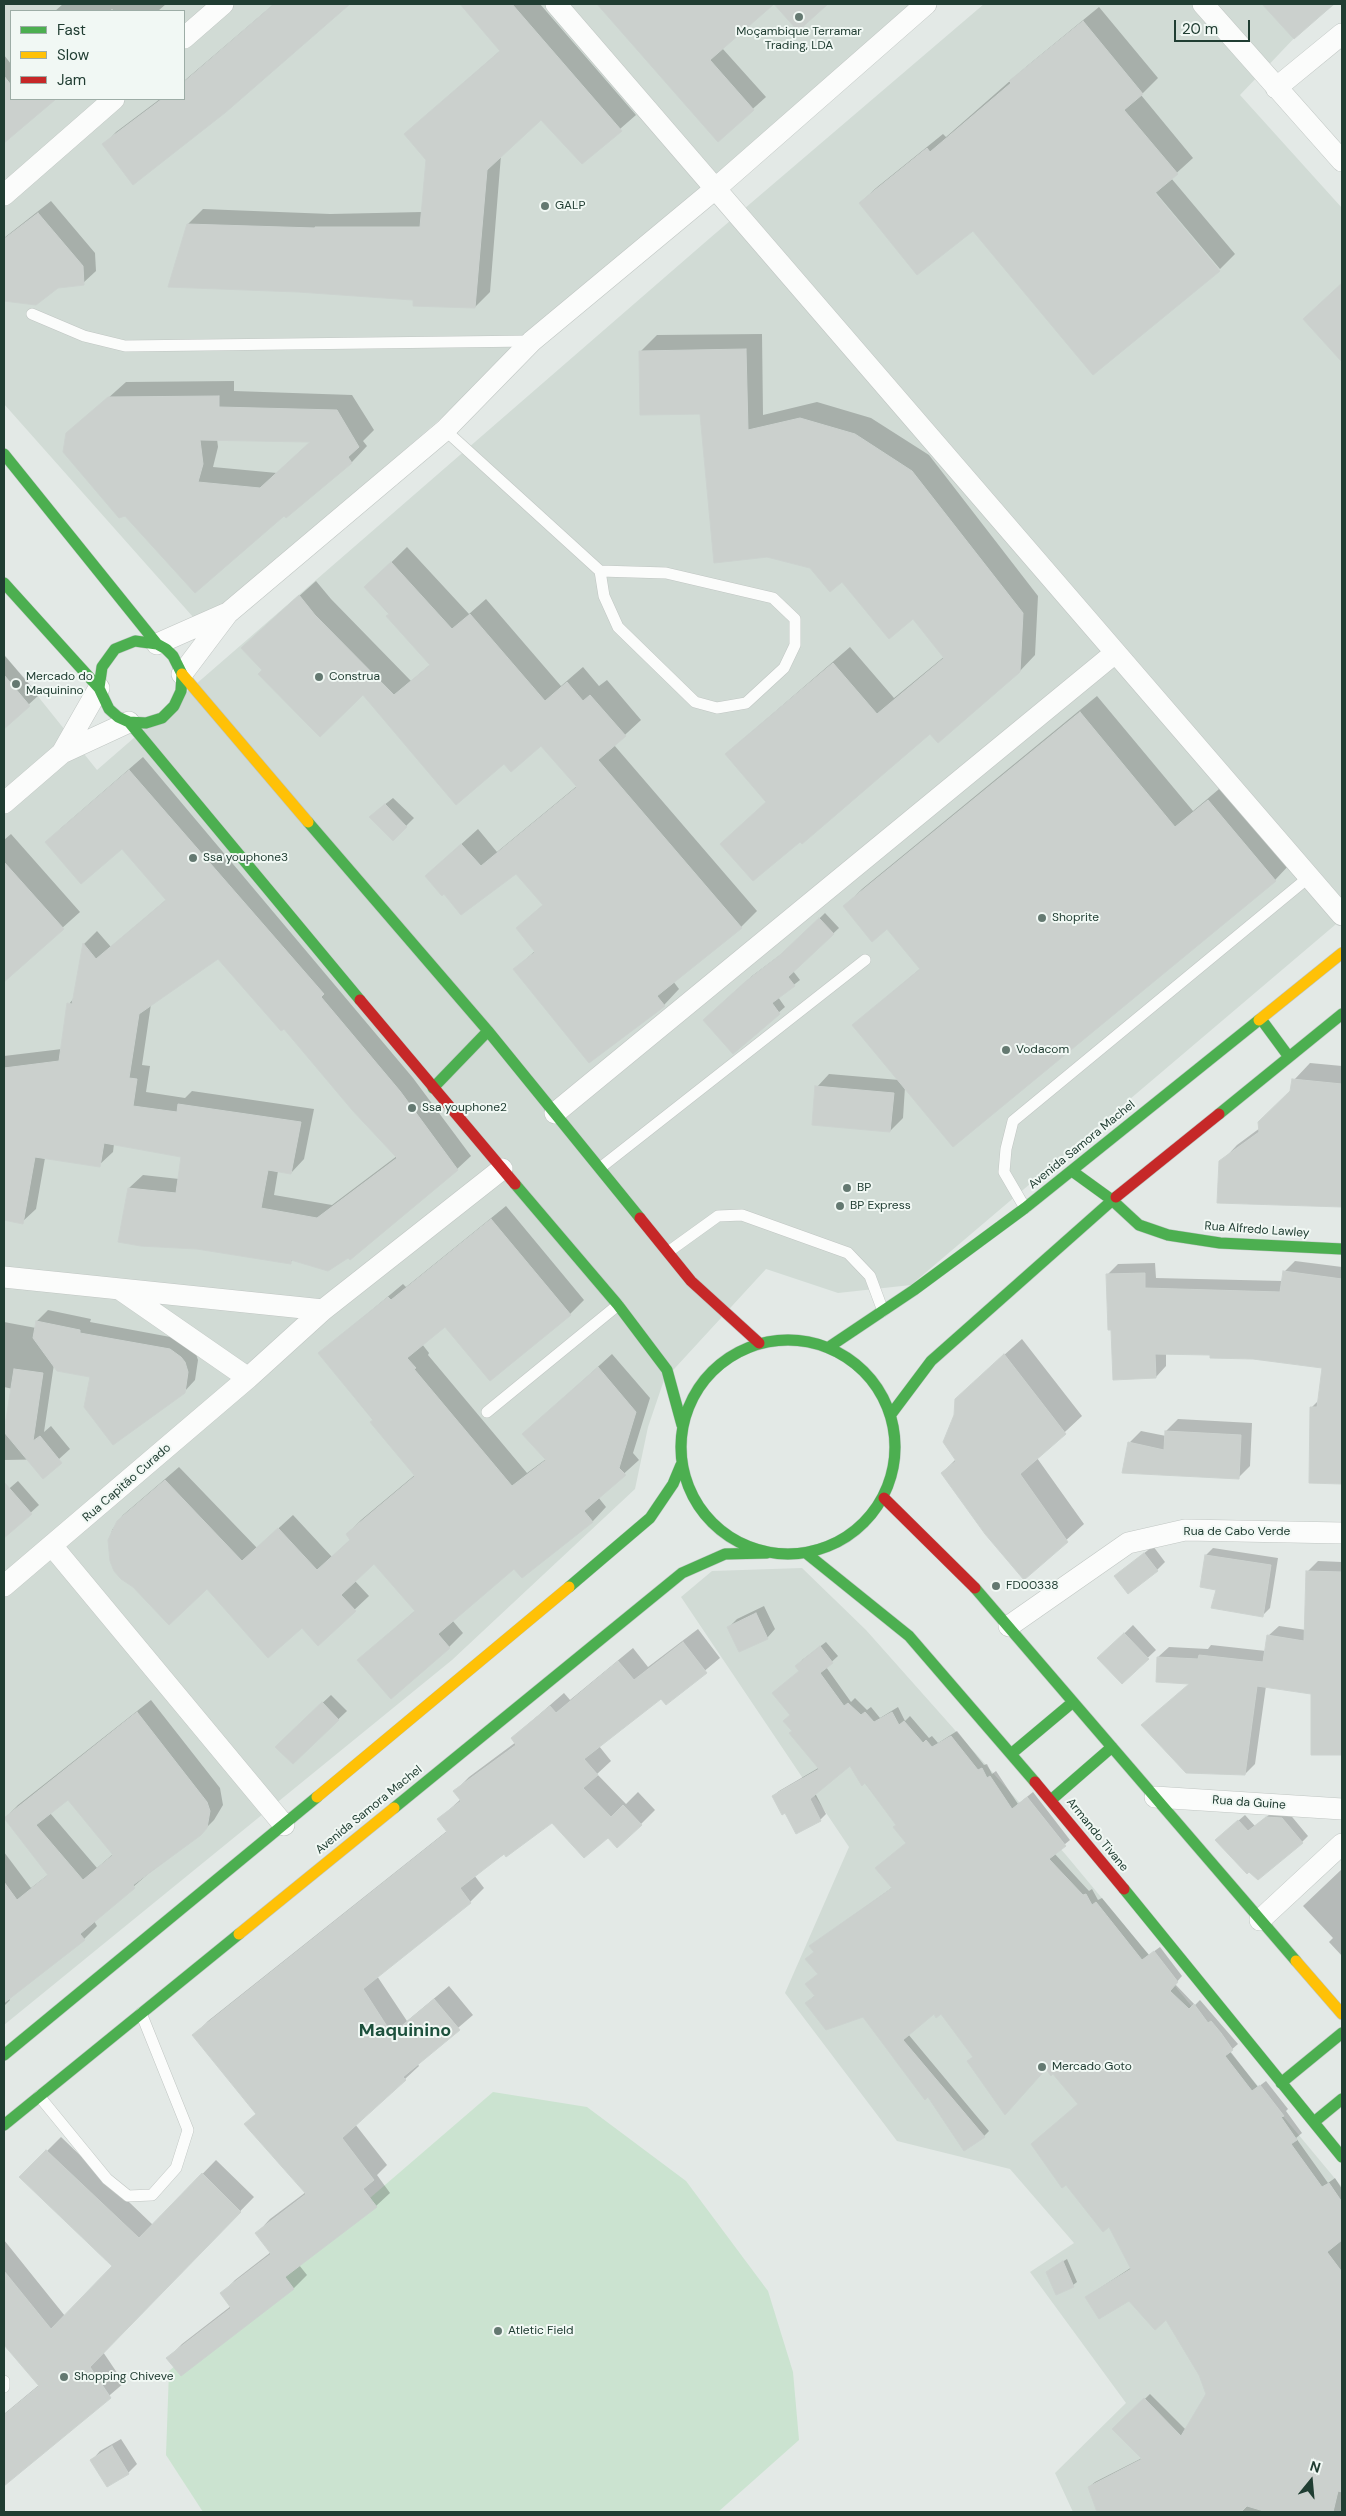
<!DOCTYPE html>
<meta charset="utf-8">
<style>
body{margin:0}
#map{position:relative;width:1346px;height:2516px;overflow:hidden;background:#e3e9e6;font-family:"DM Sans",sans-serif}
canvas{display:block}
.frame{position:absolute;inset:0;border:5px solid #203d32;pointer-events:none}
.legend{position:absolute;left:10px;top:10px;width:175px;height:90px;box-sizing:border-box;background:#f1f8f4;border:1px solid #9dada6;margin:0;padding:6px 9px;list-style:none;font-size:15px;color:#203d32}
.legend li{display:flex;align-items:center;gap:10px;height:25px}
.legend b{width:25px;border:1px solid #9dada6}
.north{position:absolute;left:1286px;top:2456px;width:50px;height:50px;-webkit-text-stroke:4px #f1f8f4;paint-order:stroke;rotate:17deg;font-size:14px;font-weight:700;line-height:20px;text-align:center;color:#203d32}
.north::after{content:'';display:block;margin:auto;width:18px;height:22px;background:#203d32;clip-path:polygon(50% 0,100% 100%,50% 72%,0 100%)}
.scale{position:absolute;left:1174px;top:20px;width:76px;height:22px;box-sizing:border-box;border:2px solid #203d32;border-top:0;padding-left:6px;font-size:15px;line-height:18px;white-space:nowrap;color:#203d32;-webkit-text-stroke:4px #f1f8f4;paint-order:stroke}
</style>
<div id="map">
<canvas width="1346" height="2516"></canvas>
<div class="frame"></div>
<ul class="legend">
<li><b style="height:6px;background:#4caf50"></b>Fast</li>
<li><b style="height:6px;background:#ffc107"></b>Slow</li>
<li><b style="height:6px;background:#c62828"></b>Jam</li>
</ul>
<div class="north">N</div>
<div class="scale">20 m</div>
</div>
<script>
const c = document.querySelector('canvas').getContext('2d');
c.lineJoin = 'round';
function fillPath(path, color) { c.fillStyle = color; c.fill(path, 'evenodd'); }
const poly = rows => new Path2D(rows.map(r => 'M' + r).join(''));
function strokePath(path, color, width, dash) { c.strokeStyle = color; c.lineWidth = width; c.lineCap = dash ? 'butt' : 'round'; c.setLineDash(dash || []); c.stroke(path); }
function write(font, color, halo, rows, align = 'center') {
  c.font = font + ' "DM Sans",sans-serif'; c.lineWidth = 4; c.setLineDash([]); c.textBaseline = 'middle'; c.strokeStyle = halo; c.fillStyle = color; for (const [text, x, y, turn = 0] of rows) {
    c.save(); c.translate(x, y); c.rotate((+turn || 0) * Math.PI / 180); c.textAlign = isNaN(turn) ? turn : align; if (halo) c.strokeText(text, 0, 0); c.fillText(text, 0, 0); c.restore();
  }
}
fillPath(poly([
 [4,4,920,4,201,626,4,404],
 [11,11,184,11,184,99,11,99],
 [984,4,1335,4,1300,32,1240,95,1342,208,1342,919,911,1285,838,1293,766,1269,664,1380,648,1427,635,1489,452,1660,4,2025,4,654,97,770,710,238],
 [802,1568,866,1630,1066,1855,1342,2187,1342,2512,1073,2512,1055,2473,1126,2403,1030,2272,1074,2243,1010,2169,897,2141,785,1993,849,1847,681,1597,712,1571]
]), '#d1dbd5');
fillPath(poly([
 [493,2092,587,2107,686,2181,768,2291,793,2372,799,2440,718,2512,203,2512,166,2455,169,2371]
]), '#cbe3d0');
fillPath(poly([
 [166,4,158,11,114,11,112,9,110,11,55,11,63,4],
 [274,4,349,4,226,111,104,145,116,132,160,99,184,99,184,81],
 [462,4,540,4,636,115,582,162,541,118,501,155,490,292,475,307,415,299,188,224,203,209,330,214,422,212,427,159,406,134,501,50],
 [599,4,773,4,722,48,766,97,718,140],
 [775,4,826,4,798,29],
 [1264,4,1332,4,1294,37],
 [1099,7,1158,78,1141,95,1193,158,1171,178,1235,254,1220,269,1152,188,973,229,860,203,876,188,943,134,946,137,1027,66],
 [4,55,11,64,11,99,54,99,10,136,4,128],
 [51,201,95,253,96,271,83,283,58,287,36,303,4,299,4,238],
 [1342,284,1342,360,1304,319],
 [762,334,763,415,817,402,871,418,929,455,1038,596,1035,655,1019,672,930,732,722,844,767,802,726,754,850,647,894,698,945,656,913,618,701,413,641,351,657,335],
 [234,381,234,391,352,395,374,430,363,441,367,446,352,462,286,517,68,434,126,382],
 [217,439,312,441,277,473,213,467,218,447],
 [407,547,469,614,486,599,561,686,583,667,599,686,607,680,641,720,614,745,757,911,741,927,673,981,679,989,664,1005,515,969,536,950,518,928,544,904,517,872,444,892,426,876,478,829,497,852,577,786,541,744,505,762,363,693,264,670,259,632,316,581,331,599,411,681,431,664,366,587],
 [4,655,39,695,4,727],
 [1097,696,1193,811,1225,784,1291,863,1275,880,905,1087,903,1118,890,1131,817,1087,829,1074,899,1080,854,1025,921,968,887,928,845,906,862,889],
 [143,757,413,1078,471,1156,457,1169,290,1262,129,1188,143,1175,179,1179,183,1156,114,1144,113,1152,99,1165,45,1158,36,1209,22,1222,4,1219,4,1056,62,1049,69,1004,74,998,84,944,97,931,111,947,167,899,123,847,60,829],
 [218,957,284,1027,397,1156,332,1205,274,1195,278,1171,291,1173,304,1159,314,1109,192,1091,185,1098,146,1092,150,1066,142,1065,151,1004],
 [393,798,414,818,393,839,378,810],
 [11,834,80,912,4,980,4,840],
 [825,913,839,928,793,971,800,980,778,997,785,1007,733,1052,711,1014,752,976,788,949],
 [1310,1063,1342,1066,1342,1206,1219,1201,1221,1162,1237,1145,1260,1128,1292,1091,1294,1080],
 [506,1206,584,1300,570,1314,445,1326,422,1344,429,1353,428,1355,527,1473,546,1459,524,1434,612,1354,650,1398,633,1453,639,1460,598,1497,606,1507,593,1521,522,1576,514,1567,452,1620,463,1633,449,1647,391,1697,359,1660,416,1610,374,1562,355,1581,369,1596,318,1644,302,1626,207,1587,109,1550,112,1530,123,1515,179,1467,257,1548,293,1515,332,1557,351,1539,347,1534,361,1520,416,1474,320,1353,403,1284,406,1287],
 [1295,1261,1342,1267,1342,1482,1310,1482,1311,1408,1319,1400,1324,1367,1211,1354,1166,1353,1166,1366,1156,1377,1112,1329,1107,1275,1118,1264,1155,1263,1156,1278,1283,1281,1284,1272],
 [48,1310,91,1319,90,1322,181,1339,195,1351,198,1360,195,1380,184,1392,54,1364,44,1432,51,1426,70,1449,59,1459,4,1460,4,1426,7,1423,13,1389,4,1387,4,1322,36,1328,37,1321],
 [1022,1339,1082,1416,1037,1458,1084,1524,1024,1578,942,1473,956,1459,974,1382],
 [1178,1419,1252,1423,1250,1466,1238,1478,1129,1443,1141,1431,1166,1436,1166,1431],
 [18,1481,39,1505,4,1537,4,1493],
 [1153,1546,1165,1562,1157,1570,1116,1576],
 [1213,1548,1278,1558,1270,1608,1263,1615,1218,1589,1206,1555],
 [1318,1561,1342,1562,1342,1754,1312,1754,1312,1693,1266,1686,1255,1764,1245,1774,1191,1683,1158,1657,1169,1647,1208,1649,1211,1645,1266,1651,1268,1636,1279,1626,1306,1630,1308,1571],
 [764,1606,775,1629,767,1638,729,1627,737,1619],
 [1133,1625,1156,1650,1122,1682,1099,1658],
 [698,1629,720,1658,666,1703,661,1697,599,1746,611,1761,597,1774,626,1804,638,1792,655,1810,641,1824,608,1836,552,1821,474,1875,484,1888,470,1902,377,1976,407,2021,449,1986,473,2015,417,2063,419,2066,405,2079,355,2124,387,2165,377,2175,390,2193,376,2206,299,2265,307,2275,293,2289,168,2358,182,2344,231,2306,221,2294,235,2280,271,2252,257,2233,270,2219,306,2192,245,2124,257,2113,194,2035,208,2021,447,1831,439,1819,461,1799,455,1791,469,1777,516,1742,512,1738,564,1693,570,1700,633,1648,648,1667],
 [826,1642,838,1656,826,1667,851,1702,855,1698,867,1710,871,1707,880,1718,898,1707,905,1721,910,1716,929,1738,932,1736,938,1743,957,1731,984,1765,987,1764,992,1774,996,1771,1018,1804,1033,1792,1070,1840,1054,1853,1089,1891,1092,1889,1098,1900,1102,1898,1149,1955,1160,1947,1182,1976,1175,1984,1195,2005,1200,2000,1238,2044,1230,2051,1258,2087,1266,2081,1288,2109,1286,2111,1302,2133,1296,2138,1328,2183,1335,2178,1342,2189,1342,2512,1099,2512,1089,2487,1095,2482,1142,2458,1114,2429,1150,2394,1186,2430,1207,2394,1200,2375,1166,2318,1129,2299,1086,2297,1132,2267,1080,2104,1053,2072,1046,2067,969,2061,974,2056,942,2012,934,2013,908,2034,989,2131,984,2136,928,2095,863,2016,812,1998,816,1995,819,1974,815,1952,811,1946,893,1887,907,1843,897,1824,850,1764,815,1793,826,1814,820,1820,786,1812,773,1796,779,1791,820,1767,793,1731,791,1714,802,1660],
 [331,1695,347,1711,293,1762,285,1738],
 [151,1700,220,1788,223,1805,214,1820,200,1834,148,1874,94,1921,97,1926,84,1939,8,1998,10,2000,4,2006,4,1852,31,1888,49,1874,5,1818,18,1805],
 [69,1798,113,1854,97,1868,50,1813],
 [1274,1811,1288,1812,1308,1836,1302,1842,1223,1834,1245,1815,1255,1826],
 [1342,1869,1342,1956,1329,1942,1333,1938,1303,1906],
 [61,2137,153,2225,216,2160,254,2197,103,2352,124,2383,4,2485,4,2414,39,2385,4,2343,4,2240,65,2316,114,2266,21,2177],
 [1067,2259,1077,2282,1073,2285,1051,2269],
 [121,2439,137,2464,128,2473,108,2485,92,2460,100,2451]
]), '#0003');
const building = poly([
 [274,4,350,4,226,112,133,185,102,144,162,99,184,99,184,82,274,4],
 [460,4,512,4,622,131,582,164,541,120,487,170,475,308,413,306,413,300,299,292,168,287,187,224,315,228,315,227,420,227,426,160,404,134,500,51,460,4],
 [597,4,828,4,798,31,774,4,710,60,754,110,718,142,597,4],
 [1262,4,1334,4,1294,39,1262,4],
 [1083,21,1143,94,1124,110,1178,174,1155,193,1220,271,1093,375,973,231,917,275,859,203,927,148,930,152,1011,83,1009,81,1083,21],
 [4,76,11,85,11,99,56,99,4,143,4,76],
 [38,213,83,266,84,285,58,288,36,305,4,301,4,239,38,213],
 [1342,283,1342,362,1303,319,1342,283],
 [746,349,748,430,800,418,855,434,912,471,1023,613,1020,672,938,743,930,734,802,844,800,842,753,881,720,844,766,802,725,754,833,663,877,714,944,658,913,619,889,639,842,582,830,592,810,568,767,557,714,563,700,414,640,415,639,351,746,349],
 [219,396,219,407,337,410,359,447,348,457,352,463,286,518,284,516,195,593,125,516,119,518,63,452,66,433,108,397,219,396],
 [200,440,310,442,260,488,198,482,203,464,200,440],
 [391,562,452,629,470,614,545,701,567,682,583,701,590,695,626,736,598,760,742,928,657,996,665,1006,589,1063,513,969,535,952,516,928,543,905,516,874,461,915,444,894,442,896,425,876,461,844,481,866,577,787,541,746,511,772,504,764,456,805,363,695,320,737,258,674,262,670,241,648,299,595,315,615,394,695,430,665,386,616,389,614,364,587,391,562],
 [4,675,30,706,4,729,4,675],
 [1080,712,1175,827,1208,800,1276,881,953,1147,852,1025,920,969,887,929,872,942,843,906,1080,712],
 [129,770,324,994,321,997,400,1091,458,1170,350,1260,348,1258,328,1271,291,1260,291,1264,197,1249,141,1246,118,1242,128,1188,176,1193,181,1157,104,1143,100,1167,35,1157,23,1224,4,1220,4,1068,59,1061,67,1003,72,1004,83,943,96,959,166,900,122,849,81,884,45,842,129,770],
 [218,959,281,1031,284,1029,353,1111,397,1158,317,1218,261,1208,268,1170,291,1174,301,1122,178,1104,177,1112,133,1106,137,1079,129,1078,139,1014,218,959],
 [385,804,407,827,393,841,369,817,385,804],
 [4,862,64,929,4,982,4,862],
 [819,918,834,934,788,977,795,986,772,1003,780,1014,733,1054,703,1020,745,982,780,955,819,918],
 [1292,1079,1342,1084,1342,1207,1217,1203,1219,1161,1259,1132,1258,1122,1290,1091,1292,1079],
 [815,1086,894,1093,890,1132,812,1125,815,1086],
 [491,1219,571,1315,490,1381,445,1327,407,1358,416,1368,414,1369,512,1486,546,1460,522,1434,598,1367,636,1412,619,1468,626,1475,584,1511,593,1522,522,1578,514,1569,438,1634,450,1648,391,1699,357,1660,415,1611,374,1564,341,1595,356,1611,318,1646,302,1628,268,1658,207,1589,169,1625,133,1587,121,1579,114,1571,110,1561,108,1540,117,1521,165,1480,242,1561,278,1528,317,1570,350,1540,346,1534,415,1476,370,1422,373,1420,318,1353,388,1297,391,1300,491,1219],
 [1283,1271,1342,1279,1342,1484,1309,1483,1310,1407,1317,1407,1322,1368,1253,1359,1210,1358,1210,1355,1155,1354,1156,1378,1113,1380,1111,1330,1108,1330,1106,1274,1145,1273,1145,1288,1280,1292,1283,1271],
 [36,1321,80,1330,80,1333,170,1349,181,1357,185,1362,188,1372,185,1393,113,1445,84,1407,90,1377,57,1371,33,1338,36,1321],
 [1004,1354,1066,1434,1020,1474,1068,1542,1024,1580,985,1534,941,1473,956,1461,943,1442,954,1415,955,1399,1004,1354],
 [14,1369,43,1373,33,1441,40,1436,62,1463,43,1479,4,1432,14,1369],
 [1165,1431,1241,1435,1239,1479,1122,1473,1128,1442,1164,1450,1165,1431],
 [4,1482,32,1514,4,1538,4,1482],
 [1144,1553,1158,1571,1128,1594,1114,1576,1144,1553],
 [1205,1555,1271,1565,1263,1617,1211,1608,1216,1590,1200,1587,1205,1555],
 [1306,1571,1342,1572,1342,1755,1311,1755,1311,1694,1257,1686,1245,1775,1186,1773,1141,1725,1189,1684,1156,1682,1157,1657,1198,1659,1199,1655,1263,1662,1267,1635,1304,1641,1306,1571],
 [756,1613,768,1639,739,1652,727,1627,756,1613],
 [1124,1633,1149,1659,1122,1684,1097,1658,1124,1633],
 [683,1642,707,1673,666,1705,661,1699,584,1759,598,1775,583,1788,611,1817,623,1805,642,1825,617,1848,608,1838,584,1858,552,1823,506,1857,504,1854,460,1888,471,1903,363,1989,392,2034,434,1999,460,2030,403,2077,406,2080,342,2138,374,2180,363,2189,377,2207,285,2277,294,2289,181,2376,166,2358,231,2308,220,2293,271,2254,255,2233,306,2194,244,2124,256,2114,192,2035,447,1832,437,1819,461,1801,453,1791,516,1745,511,1738,550,1706,556,1713,618,1661,634,1680,683,1642],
 [820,1646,833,1663,820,1673,844,1706,848,1703,861,1715,865,1712,874,1722,892,1712,899,1725,904,1721,923,1743,926,1740,932,1747,951,1736,978,1770,982,1768,987,1778,990,1776,1012,1809,1027,1797,1066,1846,1049,1859,1083,1895,1086,1894,1092,1905,1096,1902,1142,1960,1154,1951,1178,1982,1170,1991,1189,2009,1194,2004,1208,2023,1211,2021,1221,2033,1233,2050,1225,2056,1252,2091,1260,2085,1284,2116,1281,2117,1297,2140,1291,2144,1322,2187,1329,2183,1342,2202,1342,2240,1327,2252,1342,2272,1342,2492,1338,2491,1333,2512,1267,2512,1247,2506,1241,2512,1097,2512,1088,2487,1142,2459,1112,2429,1144,2398,1181,2436,1206,2394,1199,2375,1166,2320,1155,2330,1129,2301,1099,2319,1085,2297,1131,2269,1109,2227,1103,2232,1066,2185,1062,2188,1031,2144,1078,2104,1053,2074,1051,2076,1046,2069,1005,2115,967,2061,973,2057,941,2014,936,2018,934,2014,903,2040,985,2137,964,2151,928,2097,925,2100,863,2017,826,2030,805,2003,815,1996,805,1984,818,1974,805,1959,814,1952,809,1946,892,1888,875,1868,906,1843,893,1827,896,1825,865,1783,862,1786,850,1766,810,1799,821,1821,796,1834,785,1813,782,1815,772,1796,819,1769,789,1733,792,1731,783,1721,790,1715,772,1693,799,1671,795,1666,820,1646],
 [322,1702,339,1720,293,1764,275,1747,322,1702],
 [137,1712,207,1802,210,1811,207,1828,201,1835,133,1885,135,1888,80,1934,85,1940,4,2003,4,1882,17,1900,48,1875,4,1818,137,1712],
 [68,1800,113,1855,83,1880,36,1825,68,1800],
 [1266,1817,1282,1818,1303,1843,1258,1880,1249,1872,1247,1874,1215,1840,1238,1820,1248,1831,1266,1817],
 [46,2150,139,2238,202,2173,241,2212,90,2367,111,2398,4,2486,4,2415,39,2386,4,2345,4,2271,51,2329,112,2266,19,2177,46,2150],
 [1063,2261,1074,2287,1056,2295,1046,2272,1063,2261],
 [112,2446,129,2474,107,2487,90,2460,112,2446]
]);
fillPath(building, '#cbd0cd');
strokePath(building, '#ccd2cf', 1);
const lane = poly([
 [32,314,84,336,125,346,532,341],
 [445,430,600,571,666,573,773,598,795,619,795,645,784,668,746,703,717,708,695,702,618,627,604,596,600,571],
 [600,1168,865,960],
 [1025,1208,1004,1172,1006,1149,1013,1121,1309,877],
 [668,1252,718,1216,742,1215,848,1253,870,1276,883,1311],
 [487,1412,618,1305],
 [39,2096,107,2179,128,2196,152,2195,176,2168,188,2130,141,2013],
 [4,2381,4,2387]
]);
const street = poly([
 [556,4,1342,915],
 [1203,4,1342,161],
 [184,38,223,4],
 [1276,88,1342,34],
 [4,195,114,99],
 [157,644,225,614],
 [182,674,228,613,445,430,532,341,715,189,926,4],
 [62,753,99,688],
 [4,803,62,753,129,722],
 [555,1113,1115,653],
 [4,1277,323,1310],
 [121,1290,248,1378],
 [53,1547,284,1825],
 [4,1586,248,1378,323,1310,502,1169],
 [1009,1626,1128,1543,1185,1530,1342,1533],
 [1155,1797,1342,1809],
 [1260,1920,1342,1844]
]);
const fast = poly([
 [4,454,157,644],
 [4,583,99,688,109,709,118,717,129,722,146,723,162,718,174,706,181,691,182,674,173,656,166,649,157,644,135,641,115,649,102,667,99,688],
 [129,722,360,1000],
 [308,822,488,1031,640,1218],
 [1261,1019,1289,1057],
 [433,1088,488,1031],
 [1219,1114,1342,1014],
 [1072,1171,1112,1200,1139,1225,1168,1235,1220,1243,1342,1249],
 [515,1184,618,1305,667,1370,682,1425],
 '681 1447a107 107 0 1 1 214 0a107 107 0 1 1-214 0Z',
 [829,1347,914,1290,1025,1208,1259,1020],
 [892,1413,931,1361,1116,1197],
 [806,1553,909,1636,1035,1782],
 [569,1587,650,1518,673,1484,681,1465],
 [975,1588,1296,1961],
 [1011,1754,1073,1702],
 [1051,1800,1112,1747],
 [394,1808,682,1573,725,1554,767,1553],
 [1124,1889,1342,2157],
 [4,2055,317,1797],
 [1281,2083,1342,2033],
 [1314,2122,1342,2099],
 [4,2125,239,1934]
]);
const slow = poly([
 [182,674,308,822],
 [1259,1020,1342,953],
 [317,1797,569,1587],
 [239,1934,394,1808],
 [1296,1961,1342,2014]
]);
const jam = poly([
 [360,1000,515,1184],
 [1116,1197,1219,1114],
 [640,1218,691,1281,759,1343],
 [884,1498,975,1588],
 [1035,1782,1124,1889]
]);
strokePath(lane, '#c0c6c3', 12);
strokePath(street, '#c0c6c3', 22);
strokePath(fast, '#bcc5c1', 12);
strokePath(slow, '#bcc5c1', 12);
strokePath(jam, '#bcc5c1', 12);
strokePath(lane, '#fbfcfb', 11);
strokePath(street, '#fbfcfb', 21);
strokePath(fast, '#4caf50', 11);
strokePath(slow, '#ffc107', 11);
strokePath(jam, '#c62828', 11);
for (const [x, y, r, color] of [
 [799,17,5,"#647971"],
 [545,206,5,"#647971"],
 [319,677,5,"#647971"],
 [16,684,5,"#647971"],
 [193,858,5,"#647971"],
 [1042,918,5,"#647971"],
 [1006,1050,5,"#647971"],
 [412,1108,5,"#647971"],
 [847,1188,5,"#647971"],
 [840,1206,5,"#647971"],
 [996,1586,5,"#647971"],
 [1042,2067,5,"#647971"],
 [498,2331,5,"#647971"],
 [64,2377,5,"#647971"]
]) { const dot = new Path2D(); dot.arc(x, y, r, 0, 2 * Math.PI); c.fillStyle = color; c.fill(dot); strokePath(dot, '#f1f8f4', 2); }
write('12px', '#203d32', '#f1f8f4', [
 ["Moçambique Terramar",799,32,"center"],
 ["Trading, LDA",799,46,"center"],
 ["GALP",555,206],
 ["Mercado do",26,677],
 ["Maquinino",26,691],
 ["Construa",329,677],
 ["Ssa youphone3",203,858],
 ["Shoprite",1052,918],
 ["Vodacom",1016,1050],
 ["Ssa youphone2",422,1108],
 ["BP",857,1188],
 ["BP Express",850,1206],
 ["FD00338",1006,1586],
 ["Mercado Goto",1052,2067],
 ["Atletic Field",508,2331],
 ["Shopping Chiveve",74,2377]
], 'left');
write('12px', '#203d32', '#f1f8f4', [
 ["Avenida Samora Machel",1082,1145,-39],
 ["Rua Alfredo Lawley",1257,1230,4],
 ["Rua Capitão Curado",127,1483,-41],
 ["Rua de Cabo Verde",1237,1532],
 ["Rua da Guine",1249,1803,4],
 ["Avenida Samora Machel",369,1810,-39],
 ["Armando Tivane",1097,1835,51]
]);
write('bold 18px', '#1c503c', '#f1f8f4', [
 ["Maquinino",405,2031]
]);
</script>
